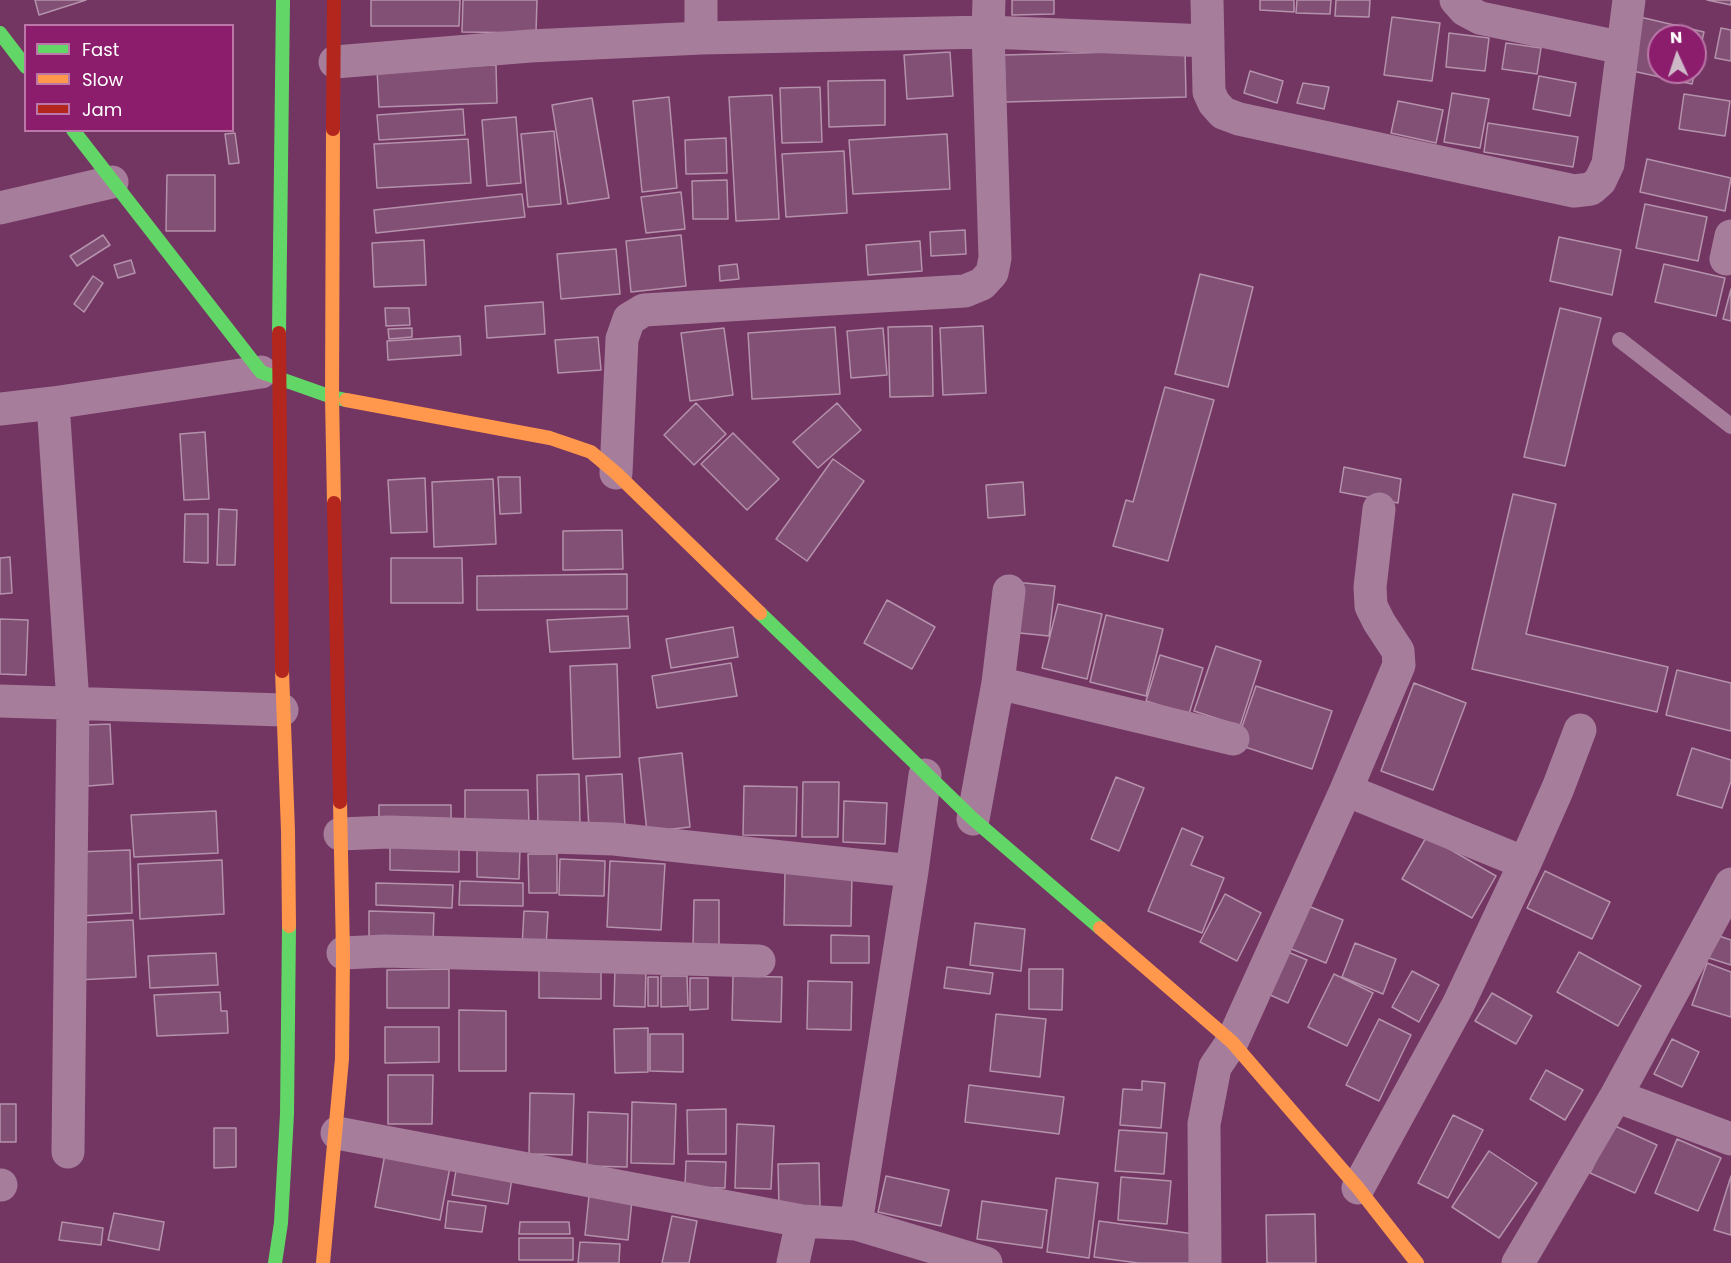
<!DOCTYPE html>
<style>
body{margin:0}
#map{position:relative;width:1731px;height:1263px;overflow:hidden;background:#733662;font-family:Poppins,sans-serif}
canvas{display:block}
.legend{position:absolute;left:24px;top:24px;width:210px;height:108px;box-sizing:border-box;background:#8c1d6d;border:2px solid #ba77a7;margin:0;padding:8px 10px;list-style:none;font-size:18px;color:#fff}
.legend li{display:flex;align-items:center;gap:12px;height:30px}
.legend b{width:30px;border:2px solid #ba77a7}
.north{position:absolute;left:1647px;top:24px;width:60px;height:60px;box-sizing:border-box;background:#8c1d6d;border:2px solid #ba77a7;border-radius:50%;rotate:357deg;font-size:16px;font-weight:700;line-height:24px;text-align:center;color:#fff}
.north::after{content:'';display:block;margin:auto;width:21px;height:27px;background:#ceb9c8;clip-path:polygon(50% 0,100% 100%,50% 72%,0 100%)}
</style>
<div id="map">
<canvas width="1731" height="1263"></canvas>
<ul class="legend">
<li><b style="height:8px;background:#63d668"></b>Fast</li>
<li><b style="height:8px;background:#ff974d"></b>Slow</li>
<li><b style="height:8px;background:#b3261e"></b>Jam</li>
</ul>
<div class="north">N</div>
</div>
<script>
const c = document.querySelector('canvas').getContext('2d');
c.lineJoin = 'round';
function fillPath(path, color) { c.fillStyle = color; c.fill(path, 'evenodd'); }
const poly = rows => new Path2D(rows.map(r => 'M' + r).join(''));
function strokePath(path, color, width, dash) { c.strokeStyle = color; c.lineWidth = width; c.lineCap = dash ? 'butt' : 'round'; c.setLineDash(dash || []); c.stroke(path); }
const building = poly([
 [35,0,86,0,39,15,35,0],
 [371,0,460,0,459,26,371,26,371,0],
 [463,0,537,0,536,33,462,32,463,0],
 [1012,0,1054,0,1054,14,1012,15,1012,0],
 [1260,0,1294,0,1294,12,1260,10,1260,0],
 [1297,0,1331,0,1330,14,1296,13,1297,0],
 [1336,0,1370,0,1369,17,1335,16,1336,0],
 [1707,0,1731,0,1731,5,1707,0],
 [1392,17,1440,23,1432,81,1384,75,1392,17],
 [1640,17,1704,32,1695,71,1695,36,1659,36,1659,72,1695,72,1692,84,1628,70,1640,17],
 [1721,28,1731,30,1731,61,1715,58,1721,28],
 [1449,33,1489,38,1485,71,1446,67,1449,33],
 [1506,43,1541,48,1537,74,1502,69,1506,43],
 [1185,50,1186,97,1005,102,1004,55,1185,50],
 [950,52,953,96,907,99,904,55,950,52],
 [496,65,497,103,379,107,377,69,496,65],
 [1250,71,1283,81,1277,103,1244,93,1250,71],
 [1539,76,1576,83,1570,116,1533,109,1539,76],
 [885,80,885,125,829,127,828,81,885,80],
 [1303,83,1329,87,1324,109,1297,103,1303,83],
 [820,87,822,142,782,143,780,88,820,87],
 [1452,93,1489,99,1480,148,1444,142,1452,93],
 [1684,94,1730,101,1725,136,1679,129,1684,94],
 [772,95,779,219,736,221,729,97,772,95],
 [669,97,677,188,642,192,633,101,669,97],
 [592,98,609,198,568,204,552,105,592,98],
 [1398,101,1443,110,1436,143,1391,133,1398,101],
 [463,109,465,135,379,140,377,115,463,109],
 [516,117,521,183,487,186,482,120,516,117],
 [1488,123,1578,137,1573,167,1484,152,1488,123],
 [554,131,561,204,528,207,521,134,554,131],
 [235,133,239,163,229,164,225,134,235,133],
 [947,134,950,189,853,194,849,140,947,134],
 [726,138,727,173,686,174,685,140,726,138],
 [468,139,471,183,377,188,374,144,468,139],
 [844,151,847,213,786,217,782,154,844,151],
 [1647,159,1731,178,1725,211,1640,192,1647,159],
 [167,175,215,175,215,231,166,231,167,175],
 [727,180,728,219,693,219,692,181,727,180],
 [681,192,685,229,646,233,641,197,681,192],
 [522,194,525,217,376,233,374,210,522,194],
 [1645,204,1707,217,1698,261,1636,248,1645,204],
 [965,230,966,254,931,256,930,232,965,230],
 [103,235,110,245,77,266,70,256,103,235],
 [681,235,686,286,631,292,626,241,681,235],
 [1559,237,1621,250,1612,295,1550,281,1559,237],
 [424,240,426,285,374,287,372,243,424,240],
 [920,241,922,271,868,275,866,245,920,241],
 [616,249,620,294,561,299,557,254,616,249],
 [131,260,135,273,118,278,114,265,131,260],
 [737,264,739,279,720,281,719,266,737,264],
 [1664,264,1725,278,1716,316,1655,302,1664,264],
 [1200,274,1253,287,1228,387,1175,374,1200,274],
 [93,276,103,283,84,312,74,304,93,276],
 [1731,289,1731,321,1723,319,1731,289],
 [543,302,545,334,487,338,485,306,543,302],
 [385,308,409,308,410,325,386,326,385,308],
 [1560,308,1601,318,1565,466,1524,457,1560,308],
 [932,326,933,396,890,397,888,327,932,326],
 [983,326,986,393,943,395,940,328,983,326],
 [835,327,840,394,752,399,748,333,835,327],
 [412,328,412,337,389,339,388,329,412,328],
 [724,328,733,395,690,401,681,333,724,328],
 [883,328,887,375,851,378,847,331,883,328],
 [460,336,461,355,388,360,387,341,460,336],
 [598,337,601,370,558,373,555,340,598,337],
 [1165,387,1214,400,1168,561,1113,546,1126,500,1133,502,1165,387],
 [696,403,726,434,694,465,664,435,696,403],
 [837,403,861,430,818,468,793,442,837,403],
 [205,432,209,499,184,500,180,434,205,432],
 [733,433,779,479,747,510,701,464,733,433],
 [833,459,864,481,807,561,776,539,833,459],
 [1344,467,1401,479,1398,503,1340,492,1344,467],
 [498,477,520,477,521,513,500,514,498,477],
 [425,478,427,532,391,533,388,480,425,478],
 [493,479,496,544,434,547,432,482,493,479],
 [1023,482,1025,515,988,518,986,485,1023,482],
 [1513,494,1556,504,1526,634,1668,667,1657,712,1472,669,1513,494],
 [219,509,237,510,235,565,217,565,219,509],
 [185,514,208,514,208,563,184,562,185,514],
 [622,530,623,569,563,570,563,531,622,530],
 [10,557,12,593,0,594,0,558,10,557],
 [391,558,462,558,463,603,391,603,391,558],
 [627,574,627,609,477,610,477,576,627,574],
 [1015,582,1055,586,1049,636,1010,632,1015,582],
 [887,600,935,627,912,669,864,643,887,600],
 [1058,604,1102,614,1087,679,1042,668,1058,604],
 [1106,615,1163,629,1146,696,1090,682,1106,615],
 [628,616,630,648,550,652,547,620,628,616],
 [0,619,28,620,26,675,0,674,0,619],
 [733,627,738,657,671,668,666,639,733,627],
 [1216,646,1261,661,1240,726,1194,711,1216,646],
 [1160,655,1203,668,1189,714,1146,701,1160,655],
 [731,663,737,696,657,708,652,676,731,663],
 [617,664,620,757,573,759,570,666,617,664],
 [1677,670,1731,683,1731,731,1666,715,1677,670],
 [1414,683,1466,703,1433,790,1381,771,1414,683],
 [1256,686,1332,711,1312,769,1236,744,1256,686],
 [110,724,113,784,88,786,86,725,110,724],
 [1692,748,1731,760,1731,781,1722,808,1677,795,1692,748],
 [682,753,690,827,647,832,639,758,682,753],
 [579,774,580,826,538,826,537,775,579,774],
 [622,774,625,827,589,829,586,776,622,774],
 [1116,777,1144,788,1119,851,1091,839,1116,777],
 [803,782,839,782,838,837,802,837,803,782],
 [744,786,797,787,796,836,743,835,744,786],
 [465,790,528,790,529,827,465,828,465,790],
 [844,801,887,803,885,844,843,842,844,801],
 [379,805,451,805,451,829,379,829,379,805],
 [216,811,218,853,134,857,131,815,216,811],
 [1182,828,1203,837,1191,865,1224,878,1202,933,1148,911,1182,828],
 [1427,836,1496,876,1472,918,1402,879,1427,836],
 [390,844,459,845,459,872,390,870,390,844],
 [477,848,520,849,519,879,477,877,477,848],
 [130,850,132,913,79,916,77,852,130,850],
 [528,854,557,854,557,893,529,893,528,854],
 [560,859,605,861,604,896,559,895,560,859],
 [222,860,224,914,140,919,138,864,222,860],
 [610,861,665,864,661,930,607,927,610,861],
 [785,871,852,872,851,926,784,925,785,871],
 [1545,871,1610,902,1592,939,1527,908,1545,871],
 [460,881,523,883,523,906,459,905,460,881],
 [376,883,453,885,452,908,376,905,376,883],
 [1225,894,1261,913,1237,961,1200,942,1225,894],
 [694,900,719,900,719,947,693,947,694,900],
 [1301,903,1343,920,1326,963,1284,946,1301,903],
 [369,911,434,913,433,941,369,940,369,911],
 [524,911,548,912,546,948,522,947,524,911],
 [133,920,136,977,77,980,75,923,133,920],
 [975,923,1025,929,1021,971,970,965,975,923],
 [831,935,869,936,869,963,831,963,831,935],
 [1716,935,1731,940,1731,965,1709,958,1716,935],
 [1355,943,1396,959,1383,994,1342,977,1355,943],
 [1276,947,1307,960,1288,1003,1257,989,1276,947],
 [1579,952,1641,986,1618,1026,1557,992,1579,952],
 [216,953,218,985,150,988,148,956,216,953],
 [1707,963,1731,972,1731,1017,1692,1005,1707,963],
 [615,967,646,968,645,1007,614,1006,615,967],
 [947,967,993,973,990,994,944,988,947,967],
 [449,969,449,1008,387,1008,387,970,449,969],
 [1029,969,1063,969,1062,1010,1029,1009,1029,969],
 [539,970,601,972,601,999,539,998,539,970],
 [1412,971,1439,985,1419,1022,1392,1007,1412,971],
 [1334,974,1373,993,1347,1046,1308,1027,1334,974],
 [661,976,687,976,688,1006,661,1007,661,976],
 [733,976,782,977,781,1022,732,1020,733,976],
 [648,977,658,977,658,1006,648,1006,648,977],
 [690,978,708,978,708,1009,690,1010,690,978],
 [808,981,852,982,851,1030,807,1029,808,981],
 [220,992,221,1011,227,1011,228,1033,157,1036,154,995,220,992],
 [1492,993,1532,1016,1516,1044,1475,1021,1492,993],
 [459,1010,506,1011,506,1071,459,1071,459,1010],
 [996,1014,1046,1019,1040,1077,990,1071,996,1014],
 [1379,1019,1411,1035,1379,1101,1346,1085,1379,1019],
 [385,1027,439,1027,439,1062,385,1063,385,1027],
 [648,1028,648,1072,615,1073,614,1029,648,1028],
 [650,1034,683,1034,683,1072,650,1071,650,1034],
 [1672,1039,1699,1052,1682,1087,1654,1074,1672,1039],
 [1546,1070,1583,1090,1565,1120,1530,1099,1546,1070],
 [388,1075,433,1075,432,1124,388,1124,388,1075],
 [1142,1081,1165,1083,1161,1128,1120,1125,1123,1089,1142,1090,1142,1081],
 [969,1085,1064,1097,1059,1134,965,1122,969,1085],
 [530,1093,574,1094,572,1155,529,1154,530,1093],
 [632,1102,676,1104,674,1164,631,1163,632,1102],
 [0,1104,16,1104,16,1142,0,1142,0,1104],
 [726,1109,726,1154,688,1154,687,1110,726,1109],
 [588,1112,628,1114,627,1167,587,1166,588,1112],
 [1453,1115,1483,1130,1448,1198,1418,1183,1453,1115],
 [737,1124,774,1126,771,1189,735,1188,737,1124],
 [1613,1125,1657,1145,1635,1193,1590,1173,1613,1125],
 [214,1128,236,1128,236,1167,214,1168,214,1128],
 [1119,1130,1167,1133,1164,1174,1115,1171,1119,1130],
 [1677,1139,1721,1158,1698,1211,1655,1193,1677,1139],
 [1489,1151,1537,1183,1499,1238,1452,1207,1489,1151],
 [385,1154,450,1167,440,1220,375,1207,385,1154],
 [686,1161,726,1162,725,1188,685,1187,686,1161],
 [819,1163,820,1207,779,1207,778,1164,819,1163],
 [456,1170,512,1178,508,1204,452,1195,456,1170],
 [886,1176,949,1190,941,1226,878,1212,886,1176],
 [1731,1176,1731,1235,1714,1230,1731,1176],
 [1121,1177,1171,1181,1167,1224,1118,1220,1121,1177],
 [1056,1178,1098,1183,1089,1258,1047,1252,1056,1178],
 [589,1196,632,1200,628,1240,585,1235,589,1196],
 [448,1201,486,1206,482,1232,445,1228,448,1201],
 [982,1201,1047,1210,1042,1248,977,1239,982,1201],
 [114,1213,164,1222,159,1250,108,1240,114,1213],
 [1315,1214,1316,1263,1267,1263,1266,1215,1315,1214],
 [672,1216,697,1221,689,1263,662,1263,672,1216],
 [1099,1221,1194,1234,1190,1263,1138,1263,1094,1257,1099,1221],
 [62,1222,103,1228,101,1245,59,1240,62,1222],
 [520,1222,569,1222,570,1234,519,1234,520,1222],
 [519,1238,573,1238,573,1260,519,1260,519,1238],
 [580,1242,620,1244,619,1263,578,1263,580,1242]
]);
fillPath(building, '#815074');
strokePath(building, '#b592ab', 1.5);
strokePath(poly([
 [1620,340,1731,426]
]), '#a77d9c', 16);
strokePath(poly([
 [1207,0,1209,92,1214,103,1223,113,1239,119,1574,191,1591,189,1600,181,1608,164,1629,0],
 [1456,0,1465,10,1480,18,1623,48],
 [701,38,701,0],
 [335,62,530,46,701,38,988,32,1208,41],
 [0,208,112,182],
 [1726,259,1731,236],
 [0,409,53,403],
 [616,473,622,339,629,319,644,310,965,291,982,284,992,273,995,258,988,32,989,0],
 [998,683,1009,591],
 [0,701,282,710],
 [1346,790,1525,863,1558,788,1580,730],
 [973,819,998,683,1233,739],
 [340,834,389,832,614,839,912,871],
 [343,953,385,951,759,961],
 [1616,1096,1731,1139],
 [337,1133,802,1221,856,1224,986,1263],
 [68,1152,73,703,53,403,261,372],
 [0,1185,1,1185],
 [1358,1188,1458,1005,1525,863],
 [856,1224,912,871,925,775],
 [793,1263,802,1221],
 [1205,1263,1204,1124,1215,1067,1232,1042,1346,790,1399,665,1398,651,1379,622,1371,606,1370,587,1379,509],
 [1518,1263,1616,1096,1731,884]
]), '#a77d9c', 33);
strokePath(poly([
 [0,33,26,67],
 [73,130,261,372,332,397,346,400],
 [279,333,283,0],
 [760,613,973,819,1100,928],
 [275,1263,281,1223,287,1114,289,926]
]), '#63d668', 14);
strokePath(poly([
 [333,129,332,397,334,503],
 [346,400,550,438,591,452,616,473,760,613],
 [282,671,288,831,289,926],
 [1100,928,1232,1042,1358,1188,1417,1263],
 [323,1263,342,1059,343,953,340,802]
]), '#ff974d', 14);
strokePath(poly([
 [333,129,334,0],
 [279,333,282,671],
 [334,503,340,802]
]), '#b3261e', 14);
</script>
